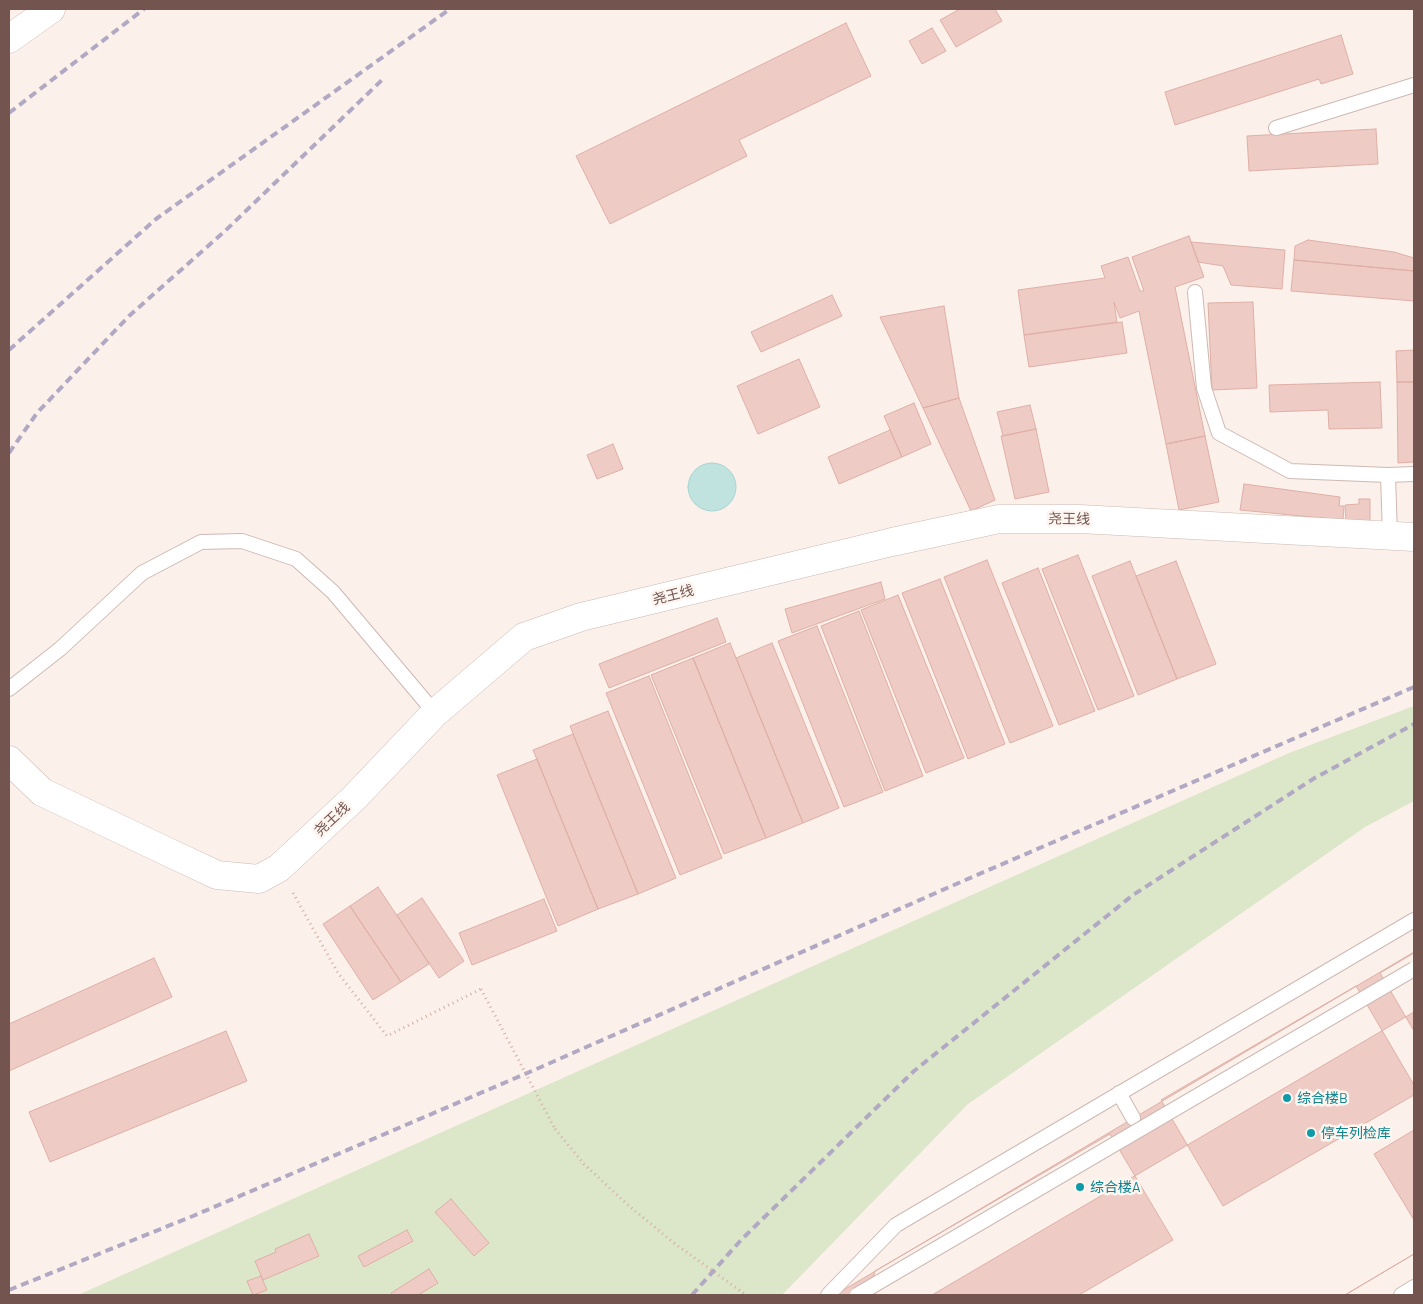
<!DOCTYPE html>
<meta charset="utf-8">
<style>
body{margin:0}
#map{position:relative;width:1423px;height:1304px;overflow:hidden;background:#fbf0ea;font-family:Barlow,sans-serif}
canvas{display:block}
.frame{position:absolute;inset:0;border:10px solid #73544f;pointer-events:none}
</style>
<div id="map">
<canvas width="1423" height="1304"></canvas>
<div class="frame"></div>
</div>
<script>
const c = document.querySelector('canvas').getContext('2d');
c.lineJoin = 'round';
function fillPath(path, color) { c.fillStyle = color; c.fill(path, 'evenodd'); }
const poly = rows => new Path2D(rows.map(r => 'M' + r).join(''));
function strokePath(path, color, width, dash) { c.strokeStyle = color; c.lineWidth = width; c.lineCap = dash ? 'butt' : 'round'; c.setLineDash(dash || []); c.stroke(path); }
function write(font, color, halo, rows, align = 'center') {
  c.font = font + ' Barlow,"Noto Sans SC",sans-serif'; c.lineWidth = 5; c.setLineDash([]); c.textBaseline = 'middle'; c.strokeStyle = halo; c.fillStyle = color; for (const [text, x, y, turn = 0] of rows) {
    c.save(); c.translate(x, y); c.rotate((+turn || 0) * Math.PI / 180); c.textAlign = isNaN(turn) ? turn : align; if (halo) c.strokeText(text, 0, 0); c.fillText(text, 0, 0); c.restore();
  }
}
fillPath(poly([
 [1414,706,1414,801,1365,827,968,1104,782,1295,78,1295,1289,753]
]), '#dce7c9');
const water = poly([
 '688 487a24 24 0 1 1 48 0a24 24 0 1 1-48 0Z'
]);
fillPath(water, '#c0e3e0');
strokePath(water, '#a7d4d1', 1);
const building = poly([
 [960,9,995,9,1002,21,956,47,940,20,960,9],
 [846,23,871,76,739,140,747,156,610,224,576,156,846,23],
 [932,28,946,51,922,64,909,41,932,28],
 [1341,35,1353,74,1321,84,1319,79,1175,125,1165,92,1341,35],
 [1376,129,1378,164,1249,171,1247,136,1376,129],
 [1189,236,1204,277,1175,287,1205,436,1166,444,1139,311,1120,318,1114,302,1117,322,1024,335,1018,290,1105,278,1101,266,1128,257,1140,291,1144,291,1132,257,1189,236],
 [1308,240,1394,252,1414,258,1414,271,1294,260,1295,246,1308,240],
 [1191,242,1285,250,1282,289,1231,285,1223,266,1198,262,1191,242],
 [1294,260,1414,271,1414,301,1291,291,1294,260],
 [832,295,842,316,761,352,751,332,832,295],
 [1253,302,1257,388,1212,390,1208,303,1253,302],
 [944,306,959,398,923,408,880,317,944,306],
 [1122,322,1127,353,1029,367,1024,335,1122,322],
 [1414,350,1414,382,1397,382,1396,351,1414,350],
 [799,359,820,407,758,434,737,386,799,359],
 [1380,382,1382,428,1329,429,1328,410,1270,412,1269,385,1380,382],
 [1397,382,1414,382,1414,462,1398,463,1397,382],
 [959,398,995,500,971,511,923,408,959,398],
 [914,403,931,444,902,457,884,416,914,403],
 [1030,405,1036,429,1003,436,997,412,1030,405],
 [1036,429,1049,492,1015,499,1001,436,1036,429],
 [890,430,902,457,839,484,828,457,890,430],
 [1205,436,1219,502,1179,510,1166,444,1205,436],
 [613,444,623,469,597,479,587,455,613,444],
 [1244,484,1340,497,1339,506,1344,506,1343,520,1240,510,1244,484],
 [1359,499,1370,499,1370,522,1346,522,1345,505,1359,504,1359,499],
 [1078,555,1134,696,1098,710,1042,569,1078,555],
 [987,560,1053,726,1010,743,944,577,987,560],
 [1130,561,1177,679,1138,695,1092,576,1130,561],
 [1176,561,1216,664,1177,679,1136,576,1176,561],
 [1038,568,1095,711,1059,725,1002,583,1038,568],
 [940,579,1005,744,968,759,902,593,940,579],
 [881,582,885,599,792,633,785,609,881,582],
 [898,595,964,758,926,773,861,610,898,595],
 [859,611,923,776,885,791,821,626,859,611],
 [717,618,726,642,609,688,599,664,717,618],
 [817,626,883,792,844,807,778,641,817,626],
 [730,643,803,823,766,838,693,658,730,643],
 [772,643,839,808,803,823,736,658,772,643],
 [693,658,766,838,724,854,651,675,693,658],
 [649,676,722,858,680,875,606,693,649,676],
 [608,711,676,878,638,894,570,726,608,711],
 [573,734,638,894,598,909,533,750,573,734],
 [537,759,598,909,558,926,497,775,537,759],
 [378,887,429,964,401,982,350,906,378,887],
 [422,898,464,961,439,978,397,915,422,898],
 [544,899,557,931,472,965,459,933,544,899],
 [350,906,401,982,373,1000,323,924,350,906],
 [1414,952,1414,1254,1345,1295,835,1295,1414,952],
 [1414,953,1414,1031,1380,973,1414,953],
 [154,958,172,997,9,1071,9,1024,154,958],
 [1356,986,1414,1085,1414,1095,1223,1206,1161,1100,1356,986],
 [1414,1012,1414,1254,1345,1295,932,1295,1414,1012],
 [226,1031,247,1081,50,1162,29,1112,226,1031],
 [1414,1130,1414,1220,1374,1154,1414,1130],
 [1110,1134,1173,1240,1079,1295,868,1295,875,1271,1110,1134],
 [451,1199,489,1243,474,1256,435,1212,451,1199],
 [407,1230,413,1241,364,1267,358,1256,407,1230],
 [309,1234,319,1256,263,1280,255,1261,276,1252,275,1249,309,1234],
 [429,1269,438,1283,418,1295,392,1295,391,1293,429,1269],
 [261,1276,267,1290,253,1295,247,1281,261,1276]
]);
fillPath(building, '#eecbc4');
strokePath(building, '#dfafa6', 1);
const lane = poly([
 [1276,128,1414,85],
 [1195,292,1204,388,1219,433,1290,471,1388,475],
 [1390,536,1388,475,1414,474],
 [9,689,60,649,142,573,201,542,242,541,296,559,333,592,435,713],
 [1119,1093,1133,1118],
 [828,1295,896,1225,1414,920],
 [1401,1295,1414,1287]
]);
const street = poly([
 [9,760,42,792,170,853,217,875,259,879,279,868,354,798,435,713,524,637,581,617,892,542,999,519,1080,519,1414,537]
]);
const secondary = poly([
 [9,39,51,9]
]);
strokePath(lane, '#ceb9b3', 16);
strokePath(street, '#ceb9b3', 29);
strokePath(secondary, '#d0b8b1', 29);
strokePath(poly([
 [293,893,338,973,387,1036,481,989],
 [555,1129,584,1164,629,1206,674,1243]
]), '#d3aea7', 3, [1, 4]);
strokePath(lane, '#fff', 14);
strokePath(street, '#fff', 28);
strokePath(secondary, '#fff', 28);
strokePath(poly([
 [9,113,144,9],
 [9,350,156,219,450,9],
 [9,453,37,413,129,316,225,231,383,79],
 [9,1290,193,1216,532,1071,963,881,1414,687],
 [692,1295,741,1240,914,1071,1133,895,1313,779,1414,724]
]), '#b1a9c4', 4, [8, 5]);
const laneBridge = poly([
 [857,1295,1414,969]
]);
strokePath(laneBridge, '#ceb9b3', 16, []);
strokePath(poly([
 [481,989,555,1129],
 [674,1243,746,1295]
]), '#d3aea7', 3, [1, 4]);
strokePath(laneBridge, '#fff', 14);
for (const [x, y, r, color] of [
 [1287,1098,5,"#0f9aa8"],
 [1311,1133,5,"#0f9aa8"],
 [1080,1187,5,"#0f9aa8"]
]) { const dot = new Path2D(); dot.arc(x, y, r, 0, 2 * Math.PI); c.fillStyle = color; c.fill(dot); strokePath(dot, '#fdf5f0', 2); }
write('14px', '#73544f', '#fdf5f0', [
 ["尧王线",1069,519,1],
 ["尧王线",673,595,-14],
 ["尧王线",332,819,-43]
]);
write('14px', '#0d838f', '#fdf5f0', [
 ["综合楼B",1297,1098],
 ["停车列检库",1321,1133],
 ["综合楼A",1090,1187]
], 'left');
</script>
